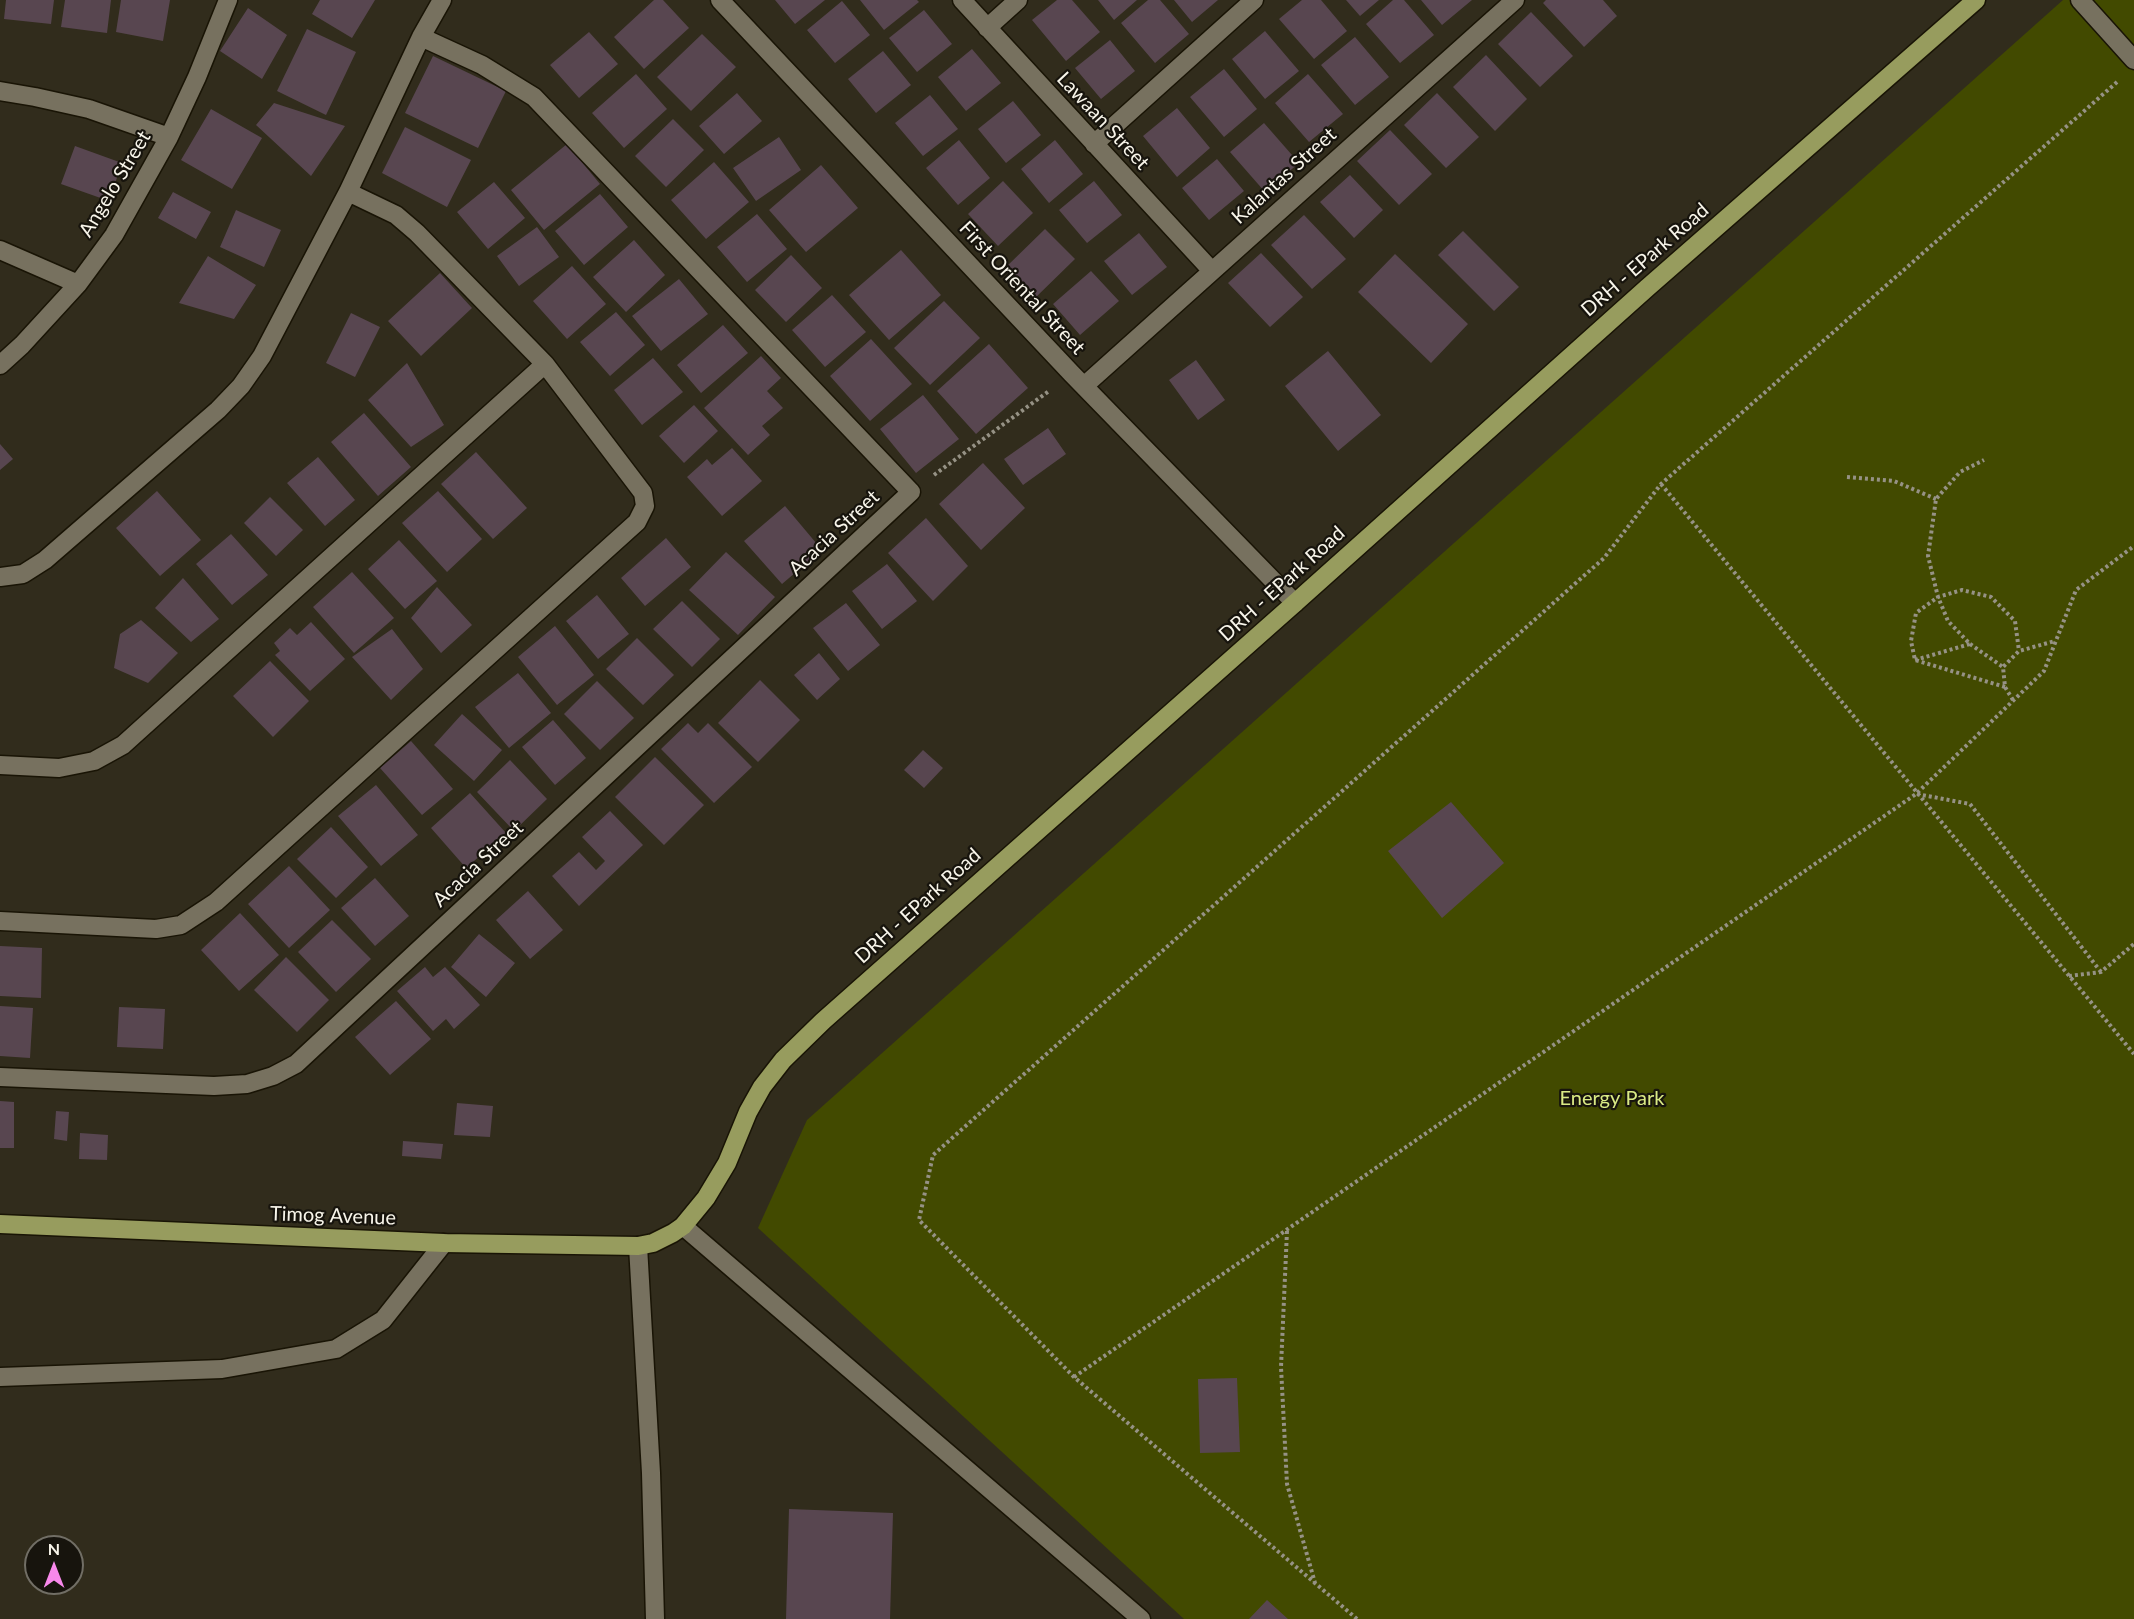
<!DOCTYPE html>
<style>
body{margin:0}
#map{position:relative;width:2134px;height:1619px;overflow:hidden;background:#312c1c;font-family:Lato,sans-serif}
canvas{display:block}
.north{position:absolute;left:24px;top:1535px;width:60px;height:60px;box-sizing:border-box;background:#17140d;border:2px solid #716e65;border-radius:50%;rotate:0deg;font-size:16px;font-weight:700;line-height:24px;text-align:center;color:#f8f5ea}
.north::after{content:'';display:block;margin:auto;width:21px;height:27px;background:#f888eb;clip-path:polygon(50% 0,100% 100%,50% 72%,0 100%)}
</style>
<div id="map">
<canvas width="2134" height="1619"></canvas>
<div class="north">N</div>
</div>
<script>
const c = document.querySelector('canvas').getContext('2d');
c.lineJoin = 'round';
function fillPath(path, color) { c.fillStyle = color; c.fill(path, 'evenodd'); }
const poly = rows => new Path2D(rows.map(r => 'M' + r).join(''));
function strokePath(path, color, width, dash) { c.strokeStyle = color; c.lineWidth = width; c.lineCap = dash ? 'butt' : 'round'; c.setLineDash(dash || []); c.stroke(path); }
function write(font, color, halo, rows, align = 'center') {
  c.font = font + ' Lato,sans-serif'; c.lineWidth = 4.5; c.setLineDash([]); c.textBaseline = 'middle'; c.strokeStyle = halo; c.fillStyle = color; for (const [text, x, y, turn = 0] of rows) {
    c.save(); c.translate(x, y); c.rotate((+turn || 0) * Math.PI / 180); c.textAlign = isNaN(turn) ? turn : align; if (halo) c.strokeText(text, 0, 0); c.fillText(text, 0, 0); c.restore();
  }
}
fillPath(poly([
 [2063,0,2134,0,2134,1619,1184,1619,758,1228,807,1120]
]), '#424a00');
fillPath(poly([
 [6,0,54,0,51,24,4,19],
 [65,0,111,0,107,33,61,27],
 [121,0,170,0,163,41,116,32],
 [320,0,375,0,352,38,312,14],
 [654,0,663,0,689,28,644,69,614,37],
 [775,0,825,0,795,24],
 [860,0,917,0,919,2,884,30],
 [1057,0,1072,0,1100,32,1066,61,1032,20],
 [1098,0,1137,0,1114,20],
 [1148,0,1160,0,1189,34,1155,63,1121,23],
 [1174,0,1218,0,1192,22],
 [1302,0,1321,0,1347,31,1314,59,1279,19],
 [1346,0,1379,0,1360,16],
 [1393,0,1404,0,1434,35,1400,63,1366,24],
 [1421,0,1472,0,1442,25],
 [1546,0,1603,0,1617,16,1584,47,1543,3],
 [842,1,870,35,835,63,807,30],
 [248,8,287,35,262,79,220,51],
 [924,10,952,44,917,72,889,38],
 [1531,12,1573,56,1540,87,1498,44],
 [307,29,356,52,326,115,277,91],
 [1265,31,1299,71,1265,99,1232,59],
 [589,32,618,64,579,98,550,65],
 [702,34,736,67,691,111,657,77],
 [1355,37,1389,77,1355,105,1321,65],
 [1110,40,1135,71,1101,99,1075,68],
 [972,49,1001,83,966,111,938,77],
 [883,51,911,85,876,113,848,79],
 [1486,55,1527,99,1495,131,1453,87],
 [433,56,506,91,478,148,405,113],
 [1224,69,1257,109,1224,137,1190,97],
 [636,74,667,109,624,148,592,113],
 [1308,74,1343,114,1309,142,1275,103],
 [737,93,762,121,724,154,699,126],
 [1437,93,1479,137,1446,168,1404,125],
 [930,95,958,129,923,156,895,123],
 [1013,101,1041,135,1006,163,978,129],
 [274,103,345,126,311,176,256,125],
 [1177,108,1210,148,1177,177,1143,136],
 [211,109,262,138,232,189,181,160],
 [673,119,704,150,666,187,635,156],
 [1264,123,1299,163,1265,192,1230,152],
 [405,127,471,160,447,207,382,173],
 [1390,130,1432,174,1399,205,1357,161],
 [779,137,801,170,756,201,733,168],
 [959,140,990,178,958,205,926,168],
 [1055,140,1083,174,1049,203,1021,169],
 [567,144,600,184,544,230,511,190],
 [75,146,122,163,109,201,61,184],
 [1217,159,1244,191,1209,220,1182,188],
 [714,162,749,202,706,239,671,200],
 [821,165,858,208,806,252,769,210],
 [1350,175,1383,210,1354,238,1320,202],
 [1003,181,1033,213,998,246,968,214],
 [1094,181,1122,215,1087,243,1059,210],
 [494,182,525,218,488,249,457,212],
 [173,192,211,212,196,239,158,218],
 [600,194,628,227,584,265,555,231],
 [236,210,281,230,264,267,220,247],
 [757,214,787,249,747,282,717,247],
 [1304,215,1346,259,1312,289,1271,245],
 [537,227,559,257,519,286,497,256],
 [1045,229,1075,259,1034,299,1004,269],
 [1463,231,1519,287,1494,311,1438,255],
 [1139,233,1167,267,1132,295,1104,261],
 [634,240,665,275,626,312,593,277],
 [901,250,941,295,889,340,849,295],
 [1261,253,1303,297,1270,327,1228,283],
 [1395,254,1468,324,1431,363,1358,292],
 [791,255,822,288,786,322,755,290],
 [208,256,256,285,234,319,179,303],
 [572,266,606,304,567,339,533,301],
 [1091,271,1119,301,1080,335,1053,304],
 [440,273,472,308,421,356,388,321],
 [679,279,708,314,661,351,632,316],
 [832,295,866,332,825,367,792,330],
 [944,301,980,338,930,385,894,348],
 [616,312,645,345,610,376,580,342],
 [351,313,380,327,355,377,326,363],
 [723,325,748,353,701,393,677,365],
 [871,339,912,384,870,421,830,376],
 [989,344,1028,388,976,434,937,391],
 [1328,351,1381,415,1338,451,1285,386],
 [761,356,781,378,767,391,783,408,762,426,770,435,748,455,704,408],
 [653,358,683,392,642,425,614,390],
 [1196,360,1225,400,1198,420,1169,380],
 [407,363,444,425,411,447,368,400],
 [923,395,959,439,916,473,880,429],
 [694,405,718,431,684,463,659,436],
 [364,413,411,467,378,496,331,442],
 [1048,428,1066,454,1023,485,1004,459],
 [0,444,13,459,0,470],
 [732,448,762,481,722,516,687,477,707,459,712,465],
 [476,452,527,508,493,539,441,484],
 [318,457,355,500,325,526,287,483],
 [983,463,1025,508,981,550,939,504],
 [157,491,201,540,160,576,116,528],
 [438,491,482,539,447,572,402,523],
 [270,497,303,530,276,556,244,523],
 [785,506,822,550,782,584,744,541],
 [926,518,968,566,933,601,888,553],
 [231,534,268,575,232,605,196,564],
 [666,538,691,567,645,606,621,578],
 [399,540,437,581,405,609,368,569],
 [726,552,775,597,738,635,689,590],
 [887,564,917,601,882,629,852,591],
 [352,572,394,618,354,653,313,607],
 [183,578,219,619,191,642,155,608],
 [437,587,472,625,441,653,411,618],
 [597,595,629,634,598,659,566,621],
 [682,601,720,639,692,667,653,629],
 [846,603,880,645,848,671,813,628],
 [141,620,178,653,148,683,114,668,120,634],
 [311,622,345,659,310,691,275,655,280,651,274,643,290,628,297,635],
 [555,626,594,675,557,705,518,657],
 [392,629,423,669,391,700,352,657],
 [637,638,674,675,643,705,606,669],
 [819,653,840,679,817,700,794,675],
 [270,661,309,701,273,737,233,696],
 [518,673,551,713,509,748,475,707],
 [760,680,800,720,758,762,718,723],
 [597,681,634,718,600,750,564,714],
 [462,714,502,750,474,781,434,745],
 [553,720,586,758,555,785,522,747],
 [688,723,698,733,708,723,752,767,714,803,661,749],
 [411,741,453,789,422,815,380,768],
 [923,750,943,768,924,788,904,770],
 [655,757,704,805,664,845,615,797],
 [510,760,547,799,514,831,477,792],
 [376,785,418,835,381,866,338,816],
 [470,793,506,833,466,868,431,828],
 [1451,802,1504,863,1442,918,1388,851],
 [610,811,643,845,579,906,552,876,579,852,596,870,605,861,582,837],
 [331,827,368,867,336,898,297,859],
 [289,866,330,910,289,948,248,904],
 [375,878,409,916,375,946,341,908],
 [528,891,563,930,530,959,496,920],
 [240,913,279,955,239,991,201,950],
 [332,920,371,959,336,992,298,952],
 [479,934,515,963,486,997,451,967],
 [0,946,42,948,41,998,0,996],
 [286,957,329,1000,297,1032,254,990],
 [425,967,433,977,445,967,480,1005,454,1029,446,1019,433,1031,397,991],
 [396,1001,431,1039,390,1075,355,1037],
 [0,1006,33,1008,30,1058,0,1056],
 [119,1007,165,1009,163,1049,117,1047],
 [0,1101,14,1102,14,1148,0,1148],
 [457,1103,493,1106,490,1137,454,1135],
 [56,1111,69,1112,67,1141,54,1139],
 [80,1133,108,1135,107,1160,79,1159],
 [403,1141,443,1144,441,1159,402,1156],
 [1237,1378,1240,1452,1200,1453,1198,1379],
 [789,1509,893,1513,890,1619,786,1619],
 [1267,1600,1288,1619,1249,1619]
]), '#584650');
const minor = poly([
 [720,0,1072,374,1295,603],
 [962,0,1212,271],
 [2080,0,2134,60],
 [987,28,1018,0],
 [0,91,35,97,89,109,169,137],
 [1094,144,1254,0],
 [0,250,78,284],
 [0,365,22,345,78,284,114,235,169,137,197,77,228,0],
 [1084,386,1515,0],
 [0,577,23,574,45,560,218,410,241,386,262,356,348,192,421,37,442,0],
 [0,765,59,768,94,761,123,745,545,364],
 [0,921,156,929,181,925,216,902,637,522,645,506,643,493,545,364,417,233,396,215,348,192],
 [0,1077,214,1086,247,1084,273,1076,296,1064,911,492,534,97,482,65,421,37],
 [683,1226,1141,1619],
 [638,1246,651,1473,655,1619],
 [0,1377,222,1369,336,1349,383,1320,444,1243]
]);
const major = poly([
 [0,1224,444,1243,638,1246,653,1243,673,1233,683,1226,706,1198,727,1163,748,1112,762,1087,783,1060,823,1021,1295,603,1647,288,1976,0]
]);
strokePath(minor, '#191405', 21);
strokePath(major, '#191405', 21);
strokePath(poly([
 [934,475,1049,391],
 [1847,477,1894,481,1936,499],
 [1661,484,2134,1054],
 [1970,644,2003,667],
 [1915,660,1970,644,1948,621,1938,597,1928,556,1936,499,1960,472,1984,460],
 [2005,687,1915,660,1911,641,1916,613,1938,597,1962,590,1991,597,2015,621,2019,651],
 [2013,700,2005,687,2003,667,2019,651,2055,641],
 [1917,794,1970,804,2101,972],
 [2069,976,2101,972,2134,944],
 [1287,1231,1281,1367,1287,1484,1315,1583],
 [1074,1377,1916,794,2044,671,2076,590,2134,546],
 [1357,1619,1074,1377,919,1220,933,1155,1604,558,1661,484,2117,82]
]), '#969285', 4, [3, 3]);
strokePath(minor, '#77715f', 18);
strokePath(major, '#979c5e', 18);
write('20px', '#f8f5ea', '#17140d', [
 ["Lawaan Street",1103,121,47],
 ["Kalantas Street",1284,176,-42],
 ["Angelo Street",115,184,-59],
 ["DRH - EPark Road",1645,260,-41],
 ["First Oriental Street",1022,288,47],
 ["Acacia Street",834,533,-43],
 ["DRH - EPark Road",1282,584,-42],
 ["Acacia Street",478,864,-43],
 ["DRH - EPark Road",918,906,-42],
 ["Timog Avenue",333,1216,2]
]);
write('20px', '#daea85', '#17140d', [
 ["Energy Park",1612,1099]
]);
</script>
